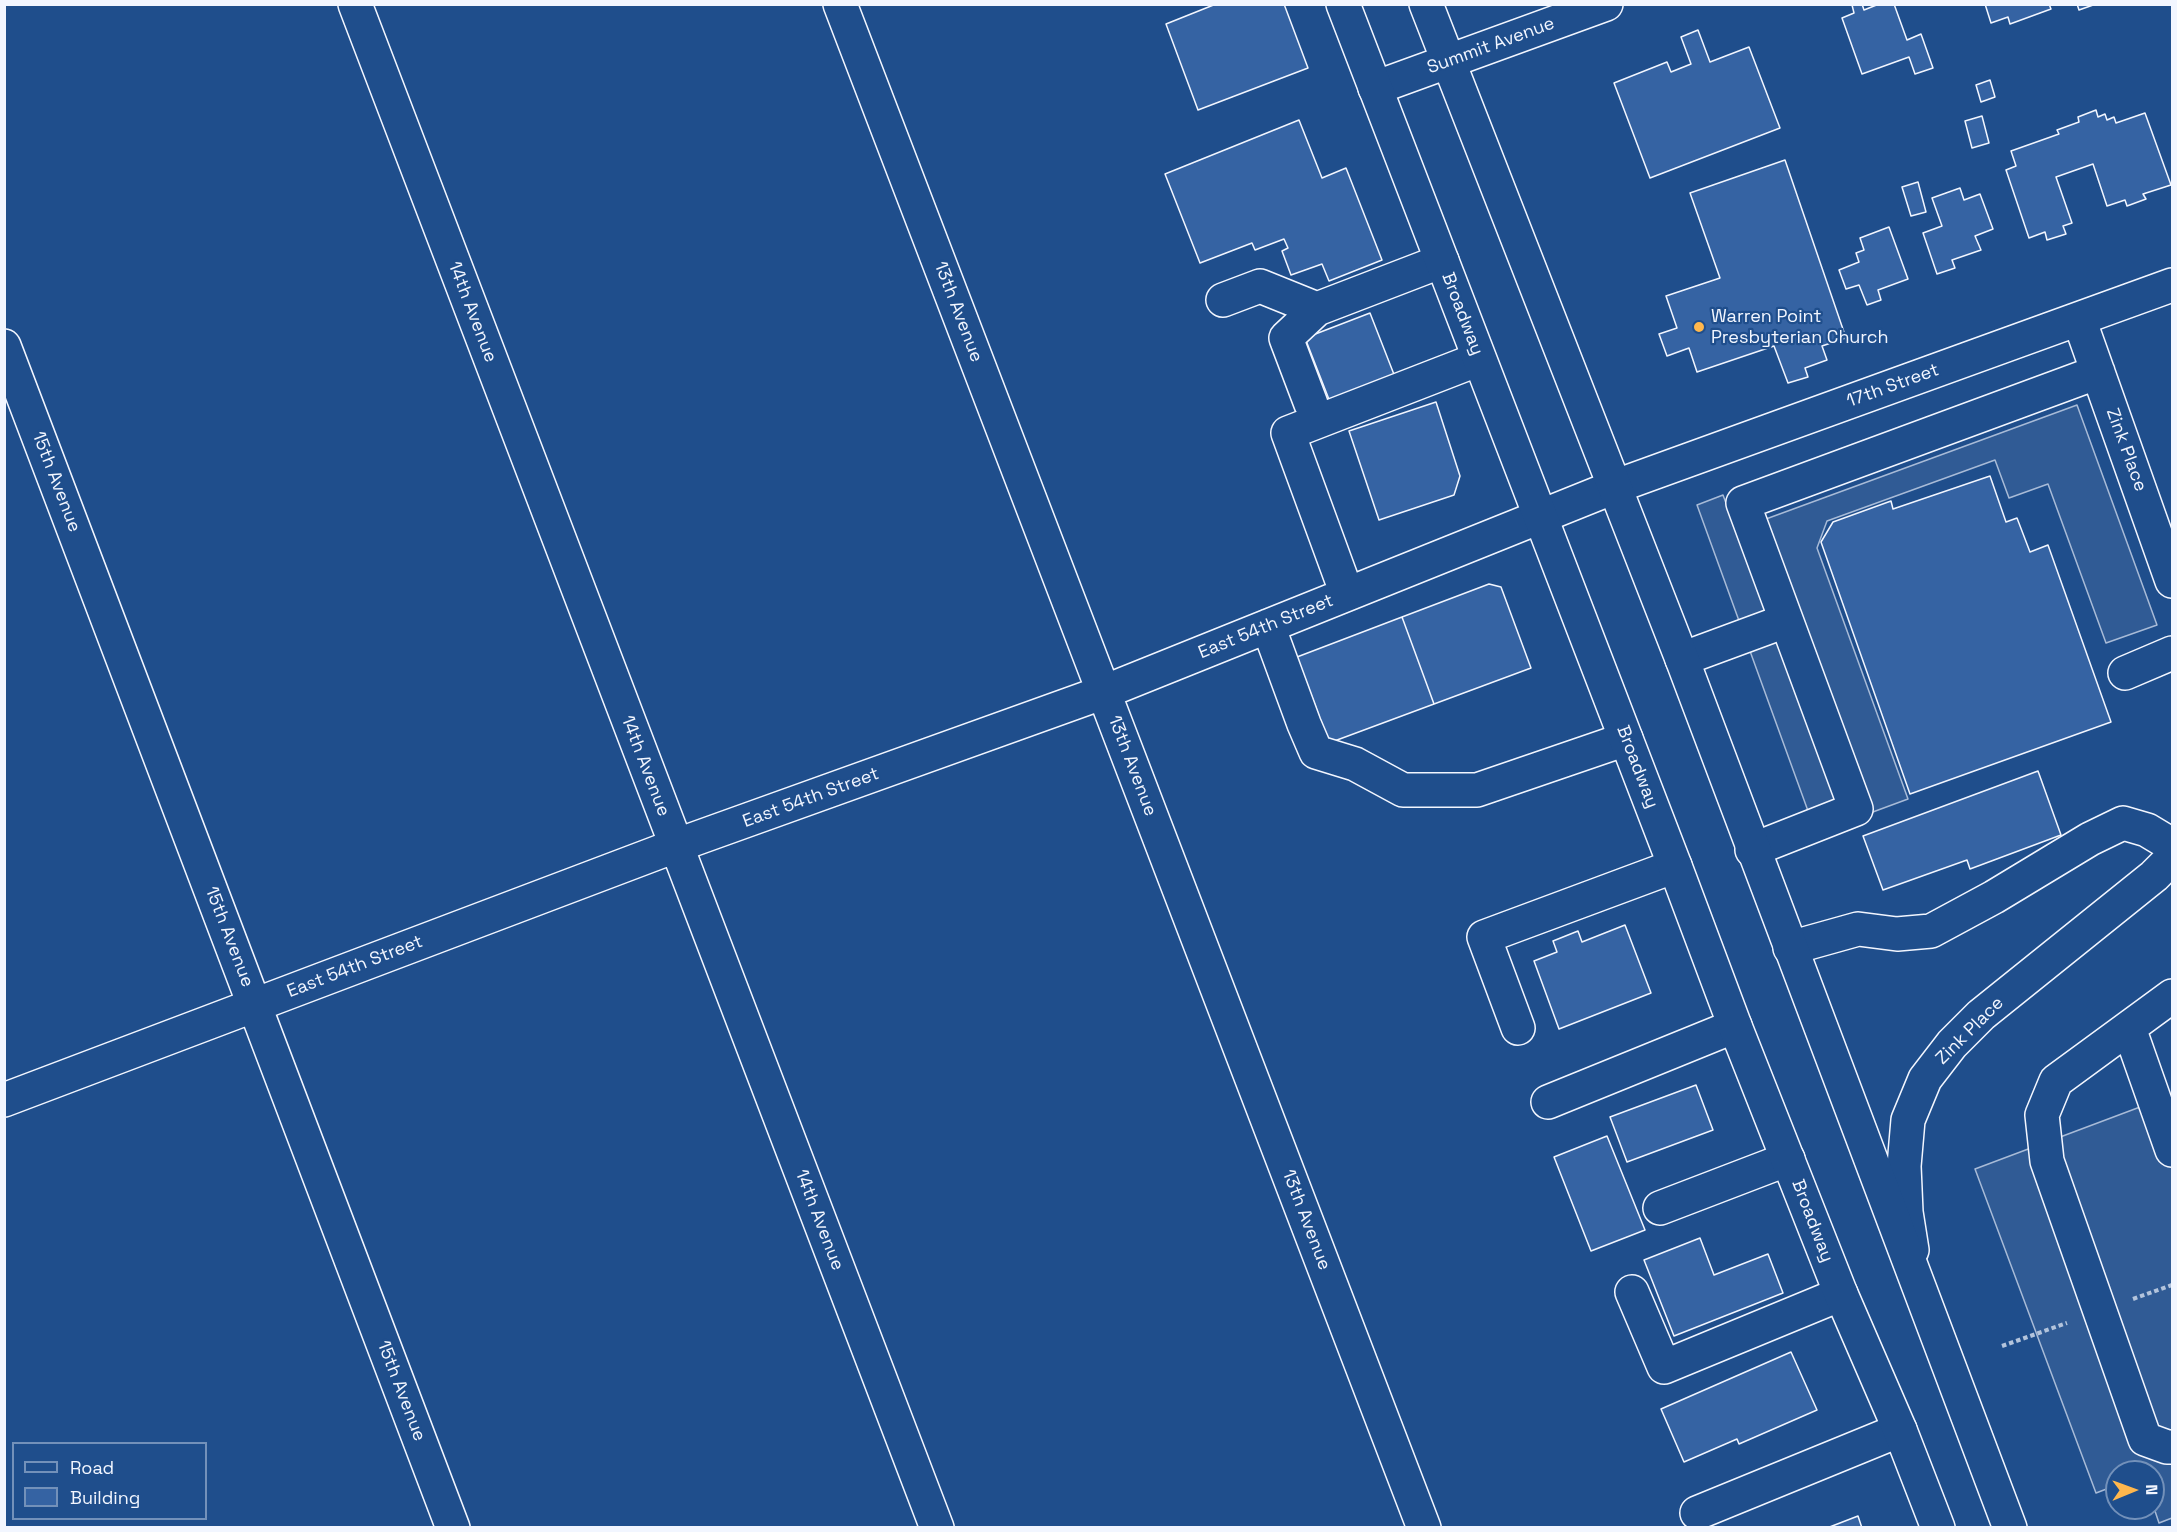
<!DOCTYPE html>
<style>
body{margin:0}
#map{position:relative;width:2177px;height:1532px;overflow:hidden;background:#1f4e8c;font-family:"Space Grotesk",sans-serif}
canvas{display:block}
.frame{position:absolute;inset:0;border:6px solid #f2f6ff;pointer-events:none}
.legend{position:absolute;left:12px;top:1442px;width:195px;height:78px;box-sizing:border-box;background:#1f4e8c;border:2px solid #7391ba;margin:0;padding:8px 10px;list-style:none;font-size:18px;color:#f2f6ff}
.legend li{display:flex;align-items:center;gap:12px;height:30px}
.legend b{width:30px;border:2px solid #7391ba}
.north{position:absolute;left:2105px;top:1460px;width:60px;height:60px;box-sizing:border-box;background:#1f4e8c;border:2px solid #7391ba;border-radius:50%;rotate:89deg;font-size:16px;font-weight:700;line-height:24px;text-align:center;color:#f2f6ff}
.north::after{content:'';display:block;margin:auto;width:21px;height:27px;background:#ffb74d;clip-path:polygon(50% 0,100% 100%,50% 72%,0 100%)}
</style>
<div id="map">
<canvas width="2177" height="1532"></canvas>
<div class="frame"></div>
<ul class="legend">
<li><b style="height:8px;background:#1f4e8c"></b>Road</li>
<li><b style="height:16px;background:#3563a3"></b>Building</li>
</ul>
<div class="north">N</div>
</div>
<script>
const c = document.querySelector('canvas').getContext('2d');
c.lineJoin = 'round';
function fillPath(path, color) { c.fillStyle = color; c.fill(path, 'evenodd'); }
const poly = rows => new Path2D(rows.map(r => 'M' + r).join(''));
function strokePath(path, color, width, dash) { c.strokeStyle = color; c.lineWidth = width; c.lineCap = dash ? 'butt' : 'round'; c.setLineDash(dash || []); c.stroke(path); }
function write(font, color, halo, rows, align = 'center') {
  c.font = font + ' "Space Grotesk",sans-serif'; c.lineWidth = 4.5; c.setLineDash([]); c.textBaseline = 'middle'; c.strokeStyle = halo; c.fillStyle = color; for (const [text, x, y, turn = 0] of rows) {
    c.save(); c.translate(x, y); c.rotate((+turn || 0) * Math.PI / 180); c.textAlign = isNaN(turn) ? turn : align; if (halo) c.strokeText(text, 0, 0); c.fillText(text, 0, 0); c.restore();
  }
}
const parking = poly([
 [2077,405,2157,625,2106,643,2048,484,2009,498,1995,460,1827,521,1817,548,1908,799,1816,833,1697,505,1723,495,1736,530,2077,405],
 [2172,1095,2172,1518,2159,1523,2153,1505,2153,1472,2117,1472,2117,1485,2096,1493,1975,1169,2172,1095]
]);
fillPath(parking, '#305b95');
strokePath(parking, '#a8bbd7', 1.5);
const building = poly([
 [1216,4,1284,4,1308,68,1198,110,1166,24,1216,4],
 [1862,4,1864,10,1879,4,1894,4,1907,40,1921,34,1933,68,1915,74,1909,57,1862,74,1842,18,1854,13,1852,5,1862,4],
 [1985,4,2049,4,2051,9,2010,24,2008,17,1991,23,1985,4],
 [2077,4,2096,4,2079,10,2077,4],
 [1698,30,1710,62,1749,47,1780,128,1650,178,1614,83,1667,62,1671,72,1691,64,1681,37,1698,30],
 [1990,80,1995,97,1981,102,1976,85,1990,80],
 [2096,110,2098,117,2105,114,2107,120,2114,117,2116,123,2145,113,2171,185,2143,194,2146,199,2127,206,2125,200,2107,206,2093,164,2056,177,2072,223,2063,226,2066,234,2047,240,2045,232,2029,238,2006,170,2016,166,2011,151,2059,134,2057,130,2079,122,2078,117,2096,110],
 [1982,116,1989,143,1972,148,1965,121,1982,116],
 [1299,120,1322,178,1346,168,1382,260,1329,281,1322,264,1291,275,1282,251,1288,248,1284,239,1255,250,1252,243,1200,263,1165,174,1299,120],
 [1785,160,1846,338,1822,346,1827,360,1805,368,1808,377,1788,383,1774,346,1697,372,1689,348,1667,356,1659,334,1677,328,1666,296,1720,278,1690,193,1785,160],
 [1918,182,1926,212,1911,216,1902,187,1918,182],
 [1960,188,1964,200,1980,194,1993,229,1975,236,1981,250,1952,260,1955,268,1937,274,1923,233,1942,226,1932,198,1960,188],
 [1889,227,1908,279,1878,290,1881,300,1867,305,1859,285,1846,289,1839,270,1859,262,1856,253,1864,250,1860,238,1889,227],
 [1370,313,1395,377,1330,402,1305,338,1370,313],
 [1436,402,1460,476,1454,495,1379,520,1349,431,1436,402],
 [1990,476,2006,522,2017,518,2030,552,2048,545,2111,722,1910,794,1821,542,1833,522,1891,501,1893,509,1990,476],
 [1489,584,1501,587,1531,668,1434,704,1402,617,1489,584],
 [1402,617,1434,704,1329,743,1297,657,1402,617],
 [2038,771,2061,835,1970,869,1967,860,1883,890,1863,836,2038,771],
 [1625,925,1651,993,1559,1029,1534,961,1557,952,1553,941,1578,931,1582,942,1625,925],
 [1696,1085,1713,1130,1627,1162,1610,1117,1696,1085],
 [1607,1136,1645,1230,1591,1251,1554,1157,1607,1136],
 [1700,1238,1714,1275,1768,1254,1783,1293,1674,1336,1644,1260,1700,1238],
 [1791,1352,1817,1410,1739,1444,1737,1439,1684,1462,1661,1409,1791,1352],
 [1858,1516,1862,1528,1827,1528,1858,1516]
]);
fillPath(building, '#3563a3');
strokePath(building, '#f2f6ff', 1.5);
const minor = poly([
 [355,4,937,1528],
 [840,4,1424,1528],
 [1375,88,1606,4],
 [1223,300,1260,286,1317,309,1442,261],
 [2079,319,2172,581],
 [4,346,453,1528],
 [1311,404,1286,338,1317,309],
 [1347,594,1288,433,1479,359],
 [1268,626,1304,724,1316,752,1355,764,1403,790,1477,790,1626,739],
 [1682,659,1785,621],
 [2125,673,2172,653],
 [1752,850,1856,809,1743,503,2098,372],
 [1790,948,1858,929,1897,934,1931,931,1994,897,2090,839,2123,823,2147,830,2172,845],
 [2172,996,2056,1081,2042,1115,2047,1161,2145,1439,2167,1447,2172,1447],
 [1518,1028,1484,937,1675,866],
 [2129,1028,2172,1150],
 [4,1100,675,846,1104,692,1614,487,2172,285],
 [1548,1102,1735,1026],
 [1660,1208,1788,1159],
 [1912,1250,1906,1212,1904,1166,1908,1120,1925,1079,1952,1044,1981,1015,2154,876,2172,858],
 [1632,1292,1664,1367,1841,1294],
 [1697,1513,1900,1430]
]);
const major = poly([
 [1343,4,1675,866,1735,1026,1841,1294,1900,1430,1938,1528],
 [1426,4,1682,659,2010,1528]
]);
strokePath(minor, '#f2f6ff', 36);
strokePath(major, '#f2f6ff', 36);
strokePath(poly([
 [2133,1299,2172,1285],
 [2002,1346,2067,1323]
]), '#b3c4dc', 4, [4.5, 3]);
strokePath(minor, '#1f4e8c', 33);
strokePath(major, '#1f4e8c', 33);
for (const [x, y, r, color] of [
 [1699,327,6,"#ffb74d"]
]) { const dot = new Path2D(); dot.arc(x, y, r, 0, 2 * Math.PI); c.fillStyle = color; c.fill(dot); strokePath(dot, '#1f4e8c', 2); }
write('18px', '#f2f6ff', '#1f4e8c', [
 ["Summit Avenue",1491,46,-20],
 ["14th Avenue",472,312,69],
 ["13th Avenue",958,312,69],
 ["Broadway",1462,314,69],
 ["17th Street",1893,386,-20],
 ["Zink Place",2126,450,70],
 ["15th Avenue",56,482,69],
 ["East 54th Street",1266,627,-22],
 ["14th Avenue",645,766,69],
 ["13th Avenue",1132,766,69],
 ["Broadway",1637,767,69],
 ["East 54th Street",811,798,-20],
 ["15th Avenue",229,937,69],
 ["East 54th Street",355,967,-21],
 ["Zink Place",1970,1031,-45],
 ["14th Avenue",819,1220,69],
 ["13th Avenue",1306,1220,69],
 ["Broadway",1812,1221,69],
 ["15th Avenue",401,1391,69]
]);
write('18px', '#f2f6ff', '#1f4e8c', [
 ["Warren Point",1711,317],
 ["Presbyterian Church",1711,338]
], 'left');
</script>
